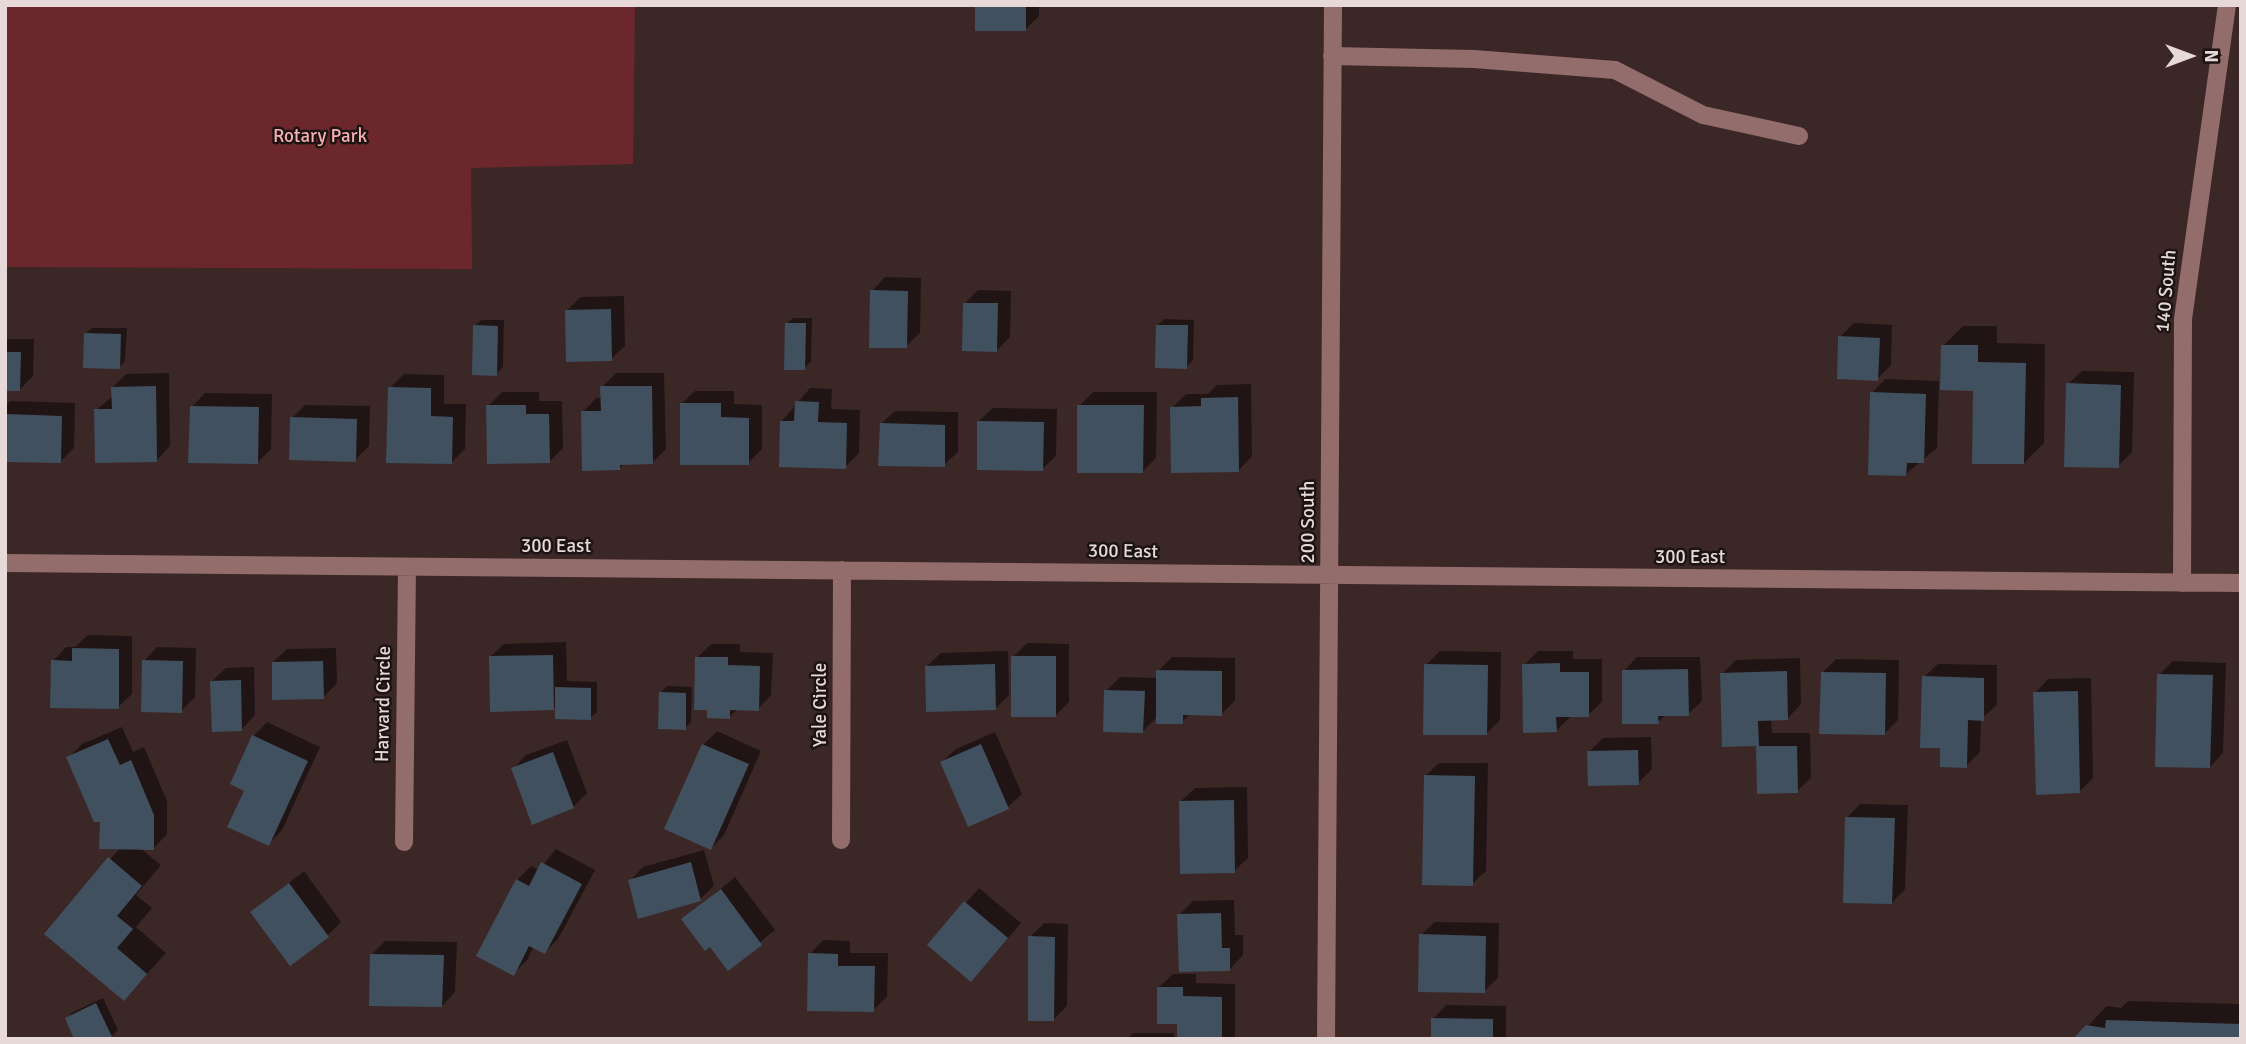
<!DOCTYPE html>
<style>
body{margin:0}
#map{position:relative;width:2246px;height:1044px;overflow:hidden;background:#3c2727;font-family:Signika,sans-serif}
canvas{display:block}
.frame{position:absolute;inset:0;border:7px solid #e8d9d9;pointer-events:none}
.north{position:absolute;left:2155px;top:21px;width:70px;height:70px;-webkit-text-stroke:5px #1c1313;paint-order:stroke;rotate:90deg;font-size:19px;font-weight:700;line-height:28px;text-align:center;color:#e8d9d9}
.north::after{content:'';display:block;margin:auto;width:24px;height:32px;background:#e8d9d9;clip-path:polygon(50% 0,100% 100%,50% 72%,0 100%)}
</style>
<div id="map">
<canvas width="2246" height="1044"></canvas>
<div class="frame"></div>
<div class="north">N</div>
</div>
<script>
const c = document.querySelector('canvas').getContext('2d');
c.lineJoin = 'round';
function fillPath(path, color) { c.fillStyle = color; c.fill(path, 'evenodd'); }
const poly = rows => new Path2D(rows.map(r => 'M' + r).join(''));
function strokePath(path, color, width, dash) { c.strokeStyle = color; c.lineWidth = width; c.lineCap = dash ? 'butt' : 'round'; c.setLineDash(dash || []); c.stroke(path); }
function write(font, color, halo, rows, align = 'center') {
  c.font = font + ' Signika,sans-serif'; c.lineWidth = 5; c.setLineDash([]); c.textBaseline = 'middle'; c.strokeStyle = halo; c.fillStyle = color; for (const [text, x, y, turn = 0] of rows) {
    c.save(); c.translate(x, y); c.rotate((+turn || 0) * Math.PI / 180); c.textAlign = isNaN(turn) ? turn : align; if (halo) c.strokeText(text, 0, 0); c.fillText(text, 0, 0); c.restore();
  }
}
fillPath(poly([
 [5,5,635,5,633,164,471,168,472,269,5,267]
]), '#6c272d');
fillPath(poly([
 [977,5,1039,5,1039,16,1025,30],
 [885,277,921,278,920,333,906,346,872,291],
 [978,290,1011,291,1010,337,996,351,965,303],
 [624,296,625,346,611,359,567,310,581,297],
 [793,318,812,318,811,362,804,368,786,324],
 [1164,319,1194,320,1193,360,1186,367,1157,326],
 [481,320,504,320,503,367,496,374,475,326],
 [1854,323,1892,325,1891,365,1877,379,1840,337],
 [1963,326,1997,326,1997,343,2045,344,2044,443,2024,463,1943,346],
 [92,328,127,328,125,361,119,367,85,334],
 [5,339,34,339,33,376,20,389,5,389],
 [2082,371,2134,372,2132,452,2118,466,2068,384],
 [169,373,170,446,157,460,96,410,113,396,113,387,126,374],
 [616,373,664,373,666,449,652,463,625,463,619,469,583,412,596,398,603,398,602,387],
 [404,374,444,375,444,404,466,404,465,449,451,463,390,388],
 [1885,379,1939,381,1937,448,1906,474,1872,393],
 [1251,384,1252,456,1239,470,1172,408,1186,394,1208,394,1217,385],
 [810,388,832,389,831,409,860,410,859,453,845,467,782,421],
 [695,391,734,391,734,404,762,405,762,449,748,463,681,404],
 [502,392,539,392,539,401,562,401,563,448,549,462,488,406],
 [1093,392,1157,392,1156,458,1143,471,1079,406],
 [205,393,272,394,271,449,257,463,192,407],
 [10,401,75,403,74,448,60,462,5,461,5,406],
 [305,405,370,406,369,446,355,460,292,418],
 [993,408,1057,409,1056,456,1042,469,979,421],
 [895,411,958,412,958,452,944,465,881,424],
 [88,635,132,636,132,694,118,707,53,661,66,647,75,647],
 [566,642,567,681,597,682,597,712,590,718,557,705,554,709,490,657,504,644],
 [1027,643,1069,644,1069,702,1055,716,1013,657],
 [711,644,740,644,740,652,773,653,771,695,758,709,738,709,729,717,697,658],
 [157,647,196,648,195,697,181,711,144,661],
 [336,648,337,683,324,697,273,662,287,649],
 [1008,651,1009,695,995,709,927,666,941,653],
 [1440,651,1501,652,1500,720,1486,734,1426,665],
 [1538,651,1573,651,1573,659,1602,659,1602,702,1588,715,1570,717,1556,731,1524,665],
 [1172,657,1235,658,1235,701,1221,714,1190,714,1182,722,1157,717,1143,731,1106,691,1120,677,1158,678,1158,671],
 [1637,657,1700,657,1702,701,1688,714,1666,715,1658,722,1624,671],
 [1800,658,1801,704,1788,718,1771,718,1772,733,1810,733,1811,778,1797,791,1759,792,1758,744,1722,674,1736,660],
 [1836,659,1899,660,1898,720,1884,734,1822,673],
 [2173,661,2226,663,2223,753,2210,767,2159,675],
 [1938,664,1997,665,1997,705,1981,719,1980,752,1966,766,1942,746,1924,677],
 [254,667,255,715,242,729,212,681,226,668],
 [2091,678,2093,778,2080,791,2035,693,2048,679],
 [667,686,692,687,691,722,685,728,661,693],
 [267,722,320,747,282,830,269,844,246,790,232,783,254,736],
 [122,727,133,752,144,747,167,801,167,834,154,848,140,848,161,865,136,895,152,908,136,927,166,953,124,999,47,933,120,848,101,820,68,758,82,744],
 [717,731,761,751,724,835,711,848,703,745],
 [995,732,1022,794,1008,807,942,762,956,749],
 [1651,737,1652,769,1638,783,1589,752,1603,738],
 [567,740,587,793,573,807,513,769,526,755],
 [1439,763,1488,763,1486,871,1472,884,1425,776],
 [1247,787,1248,858,1234,871,1181,801,1195,788],
 [1860,804,1908,805,1905,889,1892,903,1847,818],
 [556,849,595,870,558,939,545,952,534,946,527,960,513,974,478,955,517,880,531,866,539,870],
 [704,850,714,886,700,899,630,881,643,867],
 [304,871,341,922,328,935,252,912],
 [735,877,775,930,728,968,710,945,684,919],
 [979,888,1021,923,984,966,929,945],
 [1234,900,1235,935,1243,935,1243,955,1230,969,1179,915,1193,901],
 [1435,922,1499,923,1498,978,1484,991,1421,935],
 [1044,923,1068,924,1067,1006,1053,1020,1030,937],
 [823,940,850,941,850,953,888,953,887,997,873,1010,810,954],
 [385,941,457,942,455,992,442,1006,372,954],
 [1173,974,1196,974,1196,983,1235,984,1235,1039,1179,1039,1179,1022,1159,987],
 [103,998,118,1030,111,1037,67,1018,73,1012],
 [2128,1001,2241,1004,2241,1039,2075,1039,2107,1006,2121,1008],
 [1446,1005,1506,1006,1506,1039,1433,1039,1433,1019],
 [1133,1033,1174,1033,1174,1039,1127,1039]
]), '#0007');
fillPath(poly([
 [975,5,1026,5,1026,31,975,31],
 [870,290,908,291,907,348,869,348],
 [963,303,998,303,997,352,962,351],
 [611,309,612,361,566,362,565,310],
 [785,323,806,323,805,370,784,370],
 [473,325,498,326,497,376,472,375],
 [1156,325,1188,325,1187,369,1155,368],
 [84,333,121,334,120,369,83,368],
 [1838,336,1880,338,1878,381,1837,379],
 [1941,345,1978,345,1978,362,2026,363,2024,464,1972,464,1973,391,1940,390],
 [5,352,21,352,20,391,5,391],
 [2066,383,2121,385,2119,468,2064,467],
 [156,386,157,462,95,463,94,409,112,409,111,387],
 [600,386,652,386,653,464,620,465,620,470,582,471,581,411,601,411],
 [388,387,431,388,431,416,453,417,452,464,386,463],
 [1870,392,1926,394,1924,463,1907,463,1906,476,1868,475],
 [1238,397,1239,472,1171,473,1170,407,1201,406,1201,398],
 [795,401,819,402,818,422,847,423,846,469,779,467,780,421,794,421],
 [680,403,721,403,721,417,749,418,749,465,680,465],
 [486,405,526,405,526,414,549,414,550,463,487,464],
 [1077,405,1144,405,1143,473,1077,473],
 [190,406,259,407,258,464,188,463],
 [5,414,62,416,61,463,5,462],
 [290,417,357,419,356,462,289,460],
 [977,421,1044,422,1043,471,977,470],
 [880,423,945,425,945,467,878,466],
 [72,648,119,649,119,709,50,708,51,660,72,661],
 [553,655,554,710,490,712,489,656],
 [1011,656,1056,656,1056,717,1011,717],
 [695,657,728,657,728,665,760,666,759,711,730,710,730,719,707,718,707,710,694,710],
 [142,660,183,661,182,713,141,712],
 [323,661,324,699,272,700,272,662],
 [1560,663,1560,672,1589,672,1589,717,1556,717,1557,732,1523,733,1522,664],
 [995,664,996,710,926,712,925,666],
 [1424,664,1488,665,1487,735,1423,735],
 [1688,669,1689,716,1658,716,1659,724,1622,724,1622,670],
 [1156,670,1222,671,1222,716,1183,715,1183,724,1156,724],
 [1787,671,1788,720,1758,721,1759,746,1797,746,1798,793,1757,794,1756,746,1722,747,1720,673],
 [1821,672,1886,673,1885,735,1819,734],
 [2157,674,2213,675,2210,768,2155,767],
 [1922,676,1984,678,1984,721,1968,720,1967,768,1940,767,1940,748,1920,748],
 [241,680,242,731,212,732,210,681],
 [555,687,591,688,591,720,555,719],
 [1104,690,1145,691,1143,733,1103,732],
 [2078,691,2080,793,2036,795,2033,692],
 [659,692,686,693,686,730,658,729],
 [252,735,308,761,269,846,227,827,244,791,230,784],
 [108,739,120,765,131,760,154,815,154,850,99,849,100,822,94,822,66,757],
 [702,744,749,764,711,850,664,829],
 [981,744,1009,809,968,827,940,762],
 [1638,750,1639,785,1588,786,1587,751],
 [553,752,574,808,532,825,511,768],
 [1424,775,1475,776,1473,886,1422,885],
 [1234,800,1235,873,1180,874,1179,801],
 [1845,817,1895,818,1892,904,1843,903],
 [108,857,142,886,117,916,133,929,117,948,147,974,124,1001,44,934],
 [541,862,582,884,545,954,529,946,514,976,476,956,516,879,529,886],
 [691,862,701,901,638,919,628,880],
 [289,883,329,937,290,966,250,912],
 [721,889,762,945,728,971,710,947,705,951,681,919],
 [964,901,1008,938,971,982,927,945],
 [1221,913,1222,948,1230,948,1230,971,1179,972,1177,914],
 [1419,934,1486,936,1485,993,1418,992],
 [1028,936,1055,937,1054,1021,1028,1021],
 [808,953,838,954,838,966,875,966,874,1012,807,1011],
 [370,954,444,955,442,1007,369,1006],
 [1157,987,1183,987,1183,996,1222,997,1222,1039,1177,1039,1177,1024,1157,1024],
 [96,1003,113,1039,74,1039,65,1018],
 [1431,1018,1493,1019,1493,1039,1431,1039],
 [2106,1020,2241,1024,2241,1039,2073,1039,2086,1025,2105,1028]
]), '#40505f');
strokePath(poly([
 [1332,56,1474,59,1615,70,1703,115,1799,136],
 [5,563,2241,583],
 [2182,583,2183,319,2227,5],
 [841,840,842,570],
 [404,842,407,567],
 [1326,1039,1333,5]
]), '#936c6c', 18);
write('19px', '#f7afb0', '#1c1313', [
 ["Rotary Park",320,137]
]);
write('19px', '#e8d9d9', '#1c1313', [
 ["140 South",2167,291,-85],
 ["200 South",1309,522,-90],
 ["300 East",556,547],
 ["300 East",1123,552,1],
 ["300 East",1690,558],
 ["Harvard Circle",384,704,-89],
 ["Yale Circle",821,705,-90]
]);
</script>
